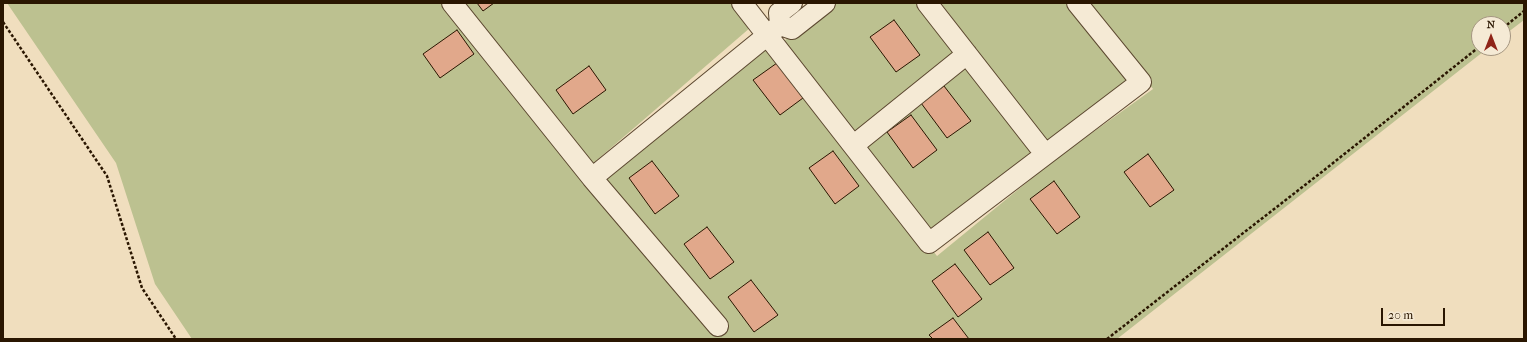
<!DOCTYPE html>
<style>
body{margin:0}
#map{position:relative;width:1527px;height:342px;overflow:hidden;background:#f0debe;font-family:"IM FELL French Canon",serif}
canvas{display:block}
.frame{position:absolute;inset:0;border:4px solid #2a1601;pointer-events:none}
.north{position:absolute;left:1471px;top:16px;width:40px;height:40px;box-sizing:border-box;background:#f5ead5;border:1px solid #a49580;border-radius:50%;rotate:0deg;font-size:11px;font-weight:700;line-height:16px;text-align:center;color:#2a1601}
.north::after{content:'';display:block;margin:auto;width:14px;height:18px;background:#8f2418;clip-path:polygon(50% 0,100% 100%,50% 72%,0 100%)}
.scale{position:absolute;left:1381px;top:308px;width:64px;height:18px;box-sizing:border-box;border:2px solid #2a1601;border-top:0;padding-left:5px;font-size:12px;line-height:14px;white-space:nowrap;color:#2a1601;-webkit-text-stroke:3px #f5ead5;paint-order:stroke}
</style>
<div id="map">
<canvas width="1527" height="342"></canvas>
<div class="frame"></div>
<div class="north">N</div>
<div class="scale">20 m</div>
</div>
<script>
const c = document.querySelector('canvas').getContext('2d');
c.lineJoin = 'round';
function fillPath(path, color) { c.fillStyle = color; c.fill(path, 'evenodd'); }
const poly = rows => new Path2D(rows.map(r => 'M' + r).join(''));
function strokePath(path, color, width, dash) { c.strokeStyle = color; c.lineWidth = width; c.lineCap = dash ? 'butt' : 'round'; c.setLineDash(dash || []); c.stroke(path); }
fillPath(poly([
 [7,3,445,3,600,179,767,43,937,256,1053,161,1153,89,1085,3,1524,3,1524,20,1503,36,1503,24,1479,24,1479,48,1488,48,1117,339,192,339,155,284,116,163],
 [459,3,732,3,751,27,590,166],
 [833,3,921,3,961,53,856,137,784,41],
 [941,3,1074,3,1142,87,1050,148],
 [966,61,1042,157,940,242,863,145]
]), '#bcc190');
const building = poly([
 [477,3,494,3,483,11,477,3],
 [894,20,920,55,896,72,870,37,894,20],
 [457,30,474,54,440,78,423,54,457,30],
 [777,63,803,98,780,115,753,80,777,63],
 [589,66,606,90,573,114,556,90,589,66],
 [944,86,971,121,947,138,921,103,944,86],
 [911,115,937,150,913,168,887,132,911,115],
 [833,151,859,186,835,204,809,168,833,151],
 [1148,154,1174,190,1150,207,1124,172,1148,154],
 [652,161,679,196,655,214,629,178,652,161],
 [1054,181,1080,217,1057,234,1030,199,1054,181],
 [707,227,734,262,710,279,684,244,707,227],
 [988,232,1014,268,990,285,964,250,988,232],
 [955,264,982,299,958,317,932,281,955,264],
 [751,280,778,315,754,332,728,297,751,280],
 [953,318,969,339,933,339,929,335,953,318]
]);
fillPath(building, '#e1a88b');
strokePath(building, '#2a1601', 1);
const street = poly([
 [452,3,592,178,718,326],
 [742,3,929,243,1141,82,1077,3],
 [927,3,1045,154],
 [780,25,792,29,825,3],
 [780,25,779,13,792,3],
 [854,145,967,54],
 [592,178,780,25]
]);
strokePath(street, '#5c4830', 22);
strokePath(poly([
 [3,22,107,176,142,288,176,339],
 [1503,28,1524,11],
 [1107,339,1323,171,1479,47]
]), '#2a1601', 2.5, [3, 2]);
strokePath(street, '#f5ead5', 20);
</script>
